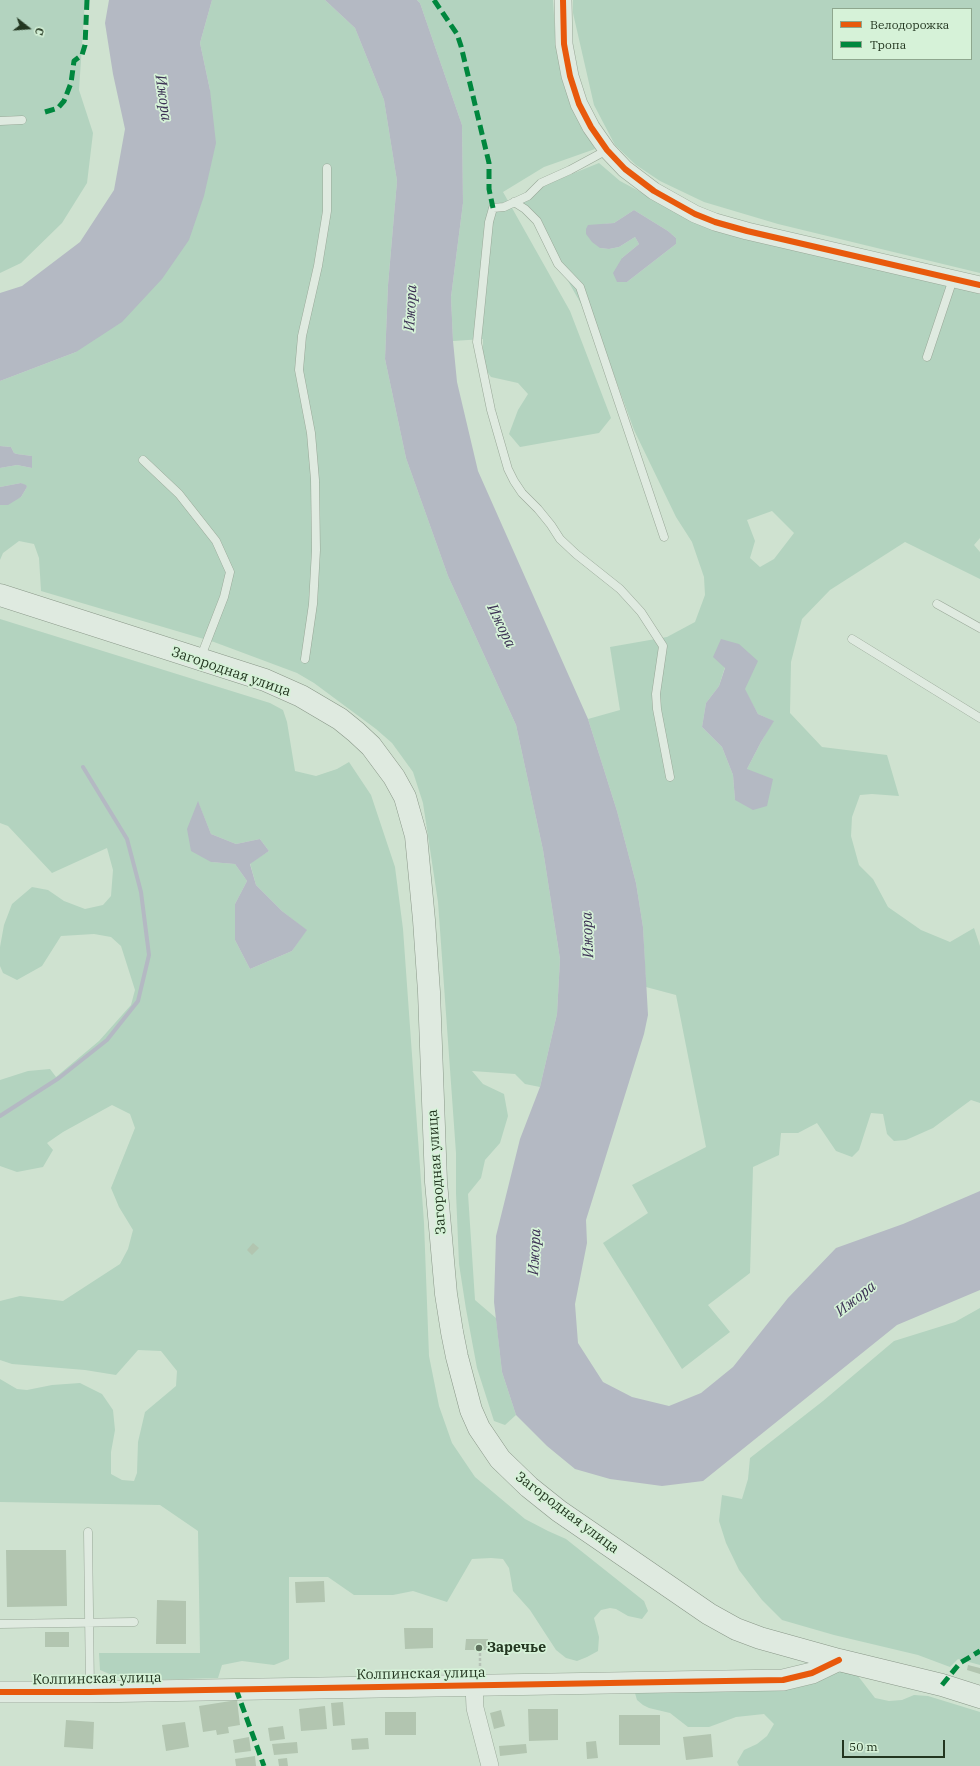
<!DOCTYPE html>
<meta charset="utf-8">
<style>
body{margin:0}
#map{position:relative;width:980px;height:1766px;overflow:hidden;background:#cfe2d0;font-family:"IBM Plex Serif",serif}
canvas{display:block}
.legend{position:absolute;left:832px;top:8px;width:140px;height:52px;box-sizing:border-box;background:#d6f2d8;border:1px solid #8ea78e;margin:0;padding:5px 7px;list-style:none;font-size:12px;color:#233620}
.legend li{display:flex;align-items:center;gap:8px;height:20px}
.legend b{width:20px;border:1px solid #8ea78e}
.north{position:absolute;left:8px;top:8px;width:40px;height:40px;-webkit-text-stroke:3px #d6f2d8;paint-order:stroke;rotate:107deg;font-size:11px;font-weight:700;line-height:16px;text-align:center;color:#233620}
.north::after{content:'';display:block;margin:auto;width:14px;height:18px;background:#233620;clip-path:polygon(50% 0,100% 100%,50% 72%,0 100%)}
.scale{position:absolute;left:842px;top:1740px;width:103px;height:18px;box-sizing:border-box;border:2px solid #233620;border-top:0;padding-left:5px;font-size:12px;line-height:14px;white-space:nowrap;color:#233620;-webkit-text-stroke:3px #d6f2d8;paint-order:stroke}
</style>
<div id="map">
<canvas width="980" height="1766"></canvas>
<ul class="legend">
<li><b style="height:5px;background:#e8590c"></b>Велодорожка</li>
<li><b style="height:5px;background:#00873e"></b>Тропа</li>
</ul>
<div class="north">С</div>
<div class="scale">50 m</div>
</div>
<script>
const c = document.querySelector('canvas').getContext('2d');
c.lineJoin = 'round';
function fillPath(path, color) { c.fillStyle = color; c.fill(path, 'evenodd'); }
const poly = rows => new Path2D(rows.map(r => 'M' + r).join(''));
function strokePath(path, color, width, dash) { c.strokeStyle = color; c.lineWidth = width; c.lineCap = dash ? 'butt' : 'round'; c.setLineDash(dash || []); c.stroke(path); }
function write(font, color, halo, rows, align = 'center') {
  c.font = font + ' "IBM Plex Serif",serif'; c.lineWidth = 3.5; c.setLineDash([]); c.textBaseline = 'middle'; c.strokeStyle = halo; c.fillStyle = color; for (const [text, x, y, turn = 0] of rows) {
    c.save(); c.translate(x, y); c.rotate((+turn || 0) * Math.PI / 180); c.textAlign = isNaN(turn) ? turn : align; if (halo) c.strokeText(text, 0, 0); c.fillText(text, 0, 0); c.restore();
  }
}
fillPath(poly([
 [0,0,85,0,79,90,93,133,87,183,62,223,21,263,0,273],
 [212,0,325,0,355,28,384,100,397,181,388,285,385,359,406,458,448,576,516,725,543,850,560,959,557,1014,540,1087,525,1084,515,1074,472,1071,483,1084,504,1094,508,1116,500,1143,485,1160,481,1178,468,1194,475,1300,496,1318,502,1372,516,1415,505,1425,494,1421,477,1368,466,1309,459,1264,456,1193,456,1153,438,902,423,803,413,772,392,743,376,729,314,683,297,673,214,642,41,591,39,558,34,544,19,541,3,553,0,560,0,505,21,497,27,487,21,483,0,487,0,468,17,465,32,468,32,456,17,454,14,453,11,447,0,446,0,381,76,352,210,90,200,43],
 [417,0,553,0,556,47,564,86,595,149,544,167,503,192,570,311,611,418,599,433,520,447,509,434,518,410,528,394,518,383,491,377,483,366,483,339,453,341,451,297,463,203,462,125,420,3],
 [573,0,980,0,980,273,778,224,704,202,660,181,636,165,615,145,594,105,573,13],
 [833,9,971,9,971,59,833,59],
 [599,163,620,181,650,197,980,292,980,538,974,545,980,552,980,579,905,542,830,590,802,619,791,662,790,713,822,747,887,755,899,796,872,794,860,795,852,817,851,836,859,865,873,879,888,907,921,930,950,942,974,928,980,946,980,1103,971,1100,933,1128,906,1140,894,1141,887,1134,883,1114,871,1113,859,1150,852,1157,836,1151,817,1123,798,1133,781,1133,779,1155,753,1167,750,1273,708,1305,730,1332,682,1369,603,1243,648,1213,632,1185,706,1147,676,995,646,987,643,927,636,883,617,811,588,719,620,710,610,647,667,637,695,622,705,595,704,577,692,542,676,517,634,430,601,339,522,200,547,184],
 [634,210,668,231,676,238,676,244,627,282,622,258,639,244,635,237,619,247,609,249,600,248,603,224,614,223],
 [772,511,794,533,774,559,760,567,750,558,755,541,747,520],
 [725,667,744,689,758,714,773,721,761,742,747,769,735,800,733,775,722,747,702,727,706,703,719,686],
 [0,619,270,703,283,710,287,722,295,771,316,776,337,769,349,762,371,795,395,867,403,929,424,1223,429,1356,439,1406,452,1443,475,1477,525,1519,548,1531,566,1539,644,1601,648,1611,642,1619,628,1616,616,1609,610,1608,601,1610,594,1618,599,1637,598,1651,587,1657,577,1661,566,1658,556,1650,530,1610,513,1591,509,1568,503,1559,491,1558,472,1559,447,1602,413,1591,393,1595,354,1595,328,1577,289,1577,289,1659,274,1665,242,1661,222,1665,218,1678,147,1680,124,1680,100,1670,99,1653,200,1653,198,1531,160,1505,0,1502,0,1379,17,1389,27,1390,52,1385,80,1383,102,1394,113,1410,115,1430,111,1452,111,1474,122,1480,134,1481,137,1473,138,1442,145,1412,176,1386,177,1371,161,1351,138,1350,116,1375,85,1370,12,1364,0,1360,0,1301,20,1296,63,1301,120,1264,128,1249,133,1230,119,1207,111,1188,135,1128,130,1114,112,1105,63,1132,47,1143,53,1150,43,1167,17,1172,0,1166,0,1080,28,1071,50,1069,56,1077,99,1041,131,1005,135,990,121,946,111,937,94,934,61,936,42,966,17,980,3,973,0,966,0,947,4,925,12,904,32,887,48,890,64,901,85,909,103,905,111,896,113,870,107,848,52,873,8,826,0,823],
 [198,802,211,834,236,844,260,839,269,851,250,863,256,885,282,911,306,930,292,951,250,969,235,940,235,904,247,881,235,864,211,862],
 [980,1308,980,1665,958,1659,950,1667,918,1655,834,1635,782,1620,762,1600,739,1570,726,1543,719,1521,722,1495,742,1499,748,1479,750,1458,823,1401,894,1341,955,1322],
 [845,1669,858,1676,875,1698,889,1701,902,1700,914,1695,928,1696,980,1712,980,1766,739,1766,737,1762,744,1750,757,1744,767,1736,774,1724,764,1714,736,1717,709,1727,688,1727,670,1713,649,1708,643,1705,637,1700,635,1693,638,1688]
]), '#b3d3bf');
fillPath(poly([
 [109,0,212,0,200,43,210,90,216,143,204,196,189,240,162,279,122,322,76,352,0,381,0,293,22,286,80,242,114,190,125,129,113,74,105,23],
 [325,0,417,0,420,3,462,125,463,203,451,297,453,341,457,382,478,471,588,719,617,811,636,883,643,927,648,1015,644,1034,586,1220,587,1243,575,1304,578,1343,603,1382,632,1397,669,1406,701,1393,733,1367,788,1298,836,1248,903,1224,980,1191,980,1290,897,1325,703,1481,662,1486,610,1479,575,1469,547,1446,516,1415,502,1372,494,1302,496,1236,520,1139,540,1087,557,1014,560,959,543,850,516,725,448,576,406,458,385,359,388,285,397,181,384,100,355,28],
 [634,210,668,231,676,238,676,244,627,282,617,282,613,273,622,258,639,244,635,237,619,247,609,249,600,248,592,242,586,234,586,229,588,225,614,223],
 [0,446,11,447,14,453,17,454,32,456,32,468,17,465,0,468],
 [21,483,26,485,27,487,21,497,8,505,0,505,0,487],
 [721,639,739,644,758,661,745,689,758,714,774,721,761,742,747,769,773,779,767,806,753,810,735,800,733,775,722,747,702,727,706,703,719,686,725,668,713,657],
 [198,801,211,834,236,844,260,839,269,851,250,864,256,885,282,911,307,930,292,951,250,969,235,940,235,904,247,881,235,864,211,862,191,851,187,829]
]), '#b4b9c3');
strokePath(poly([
 [0,1116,59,1078,107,1040,138,1001,149,955,141,892,127,839,83,767]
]), '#b4b9c3', 4);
fillPath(poly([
 [253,1243,259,1248,252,1255,247,1250],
 [6,1550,66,1550,67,1606,7,1607],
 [324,1581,325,1602,296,1603,295,1582],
 [157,1600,186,1601,186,1644,156,1644],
 [404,1628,433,1628,433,1648,405,1649],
 [45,1632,69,1632,69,1647,45,1647],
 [466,1639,488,1639,488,1650,465,1650],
 [968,1665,980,1668,980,1674,967,1670],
 [237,1700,240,1725,228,1727,229,1733,217,1735,216,1730,203,1732,199,1706],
 [343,1702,345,1725,333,1726,331,1703],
 [325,1706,327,1729,301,1731,299,1709],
 [528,1709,558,1709,558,1740,529,1741],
 [501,1710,505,1726,494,1729,490,1713],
 [385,1712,416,1712,416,1735,385,1735],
 [619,1715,660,1715,660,1745,619,1745],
 [66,1720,94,1722,93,1749,64,1747],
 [185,1722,189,1747,166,1751,162,1725],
 [283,1726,285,1739,270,1741,268,1728],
 [711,1734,713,1757,686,1760,683,1737],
 [249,1737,251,1751,235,1753,233,1740],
 [368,1738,369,1749,352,1750,351,1739],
 [596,1741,598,1758,587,1759,586,1742],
 [297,1742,298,1753,274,1755,272,1744],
 [526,1744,527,1753,500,1756,499,1746],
 [255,1756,256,1766,236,1766,235,1759],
 [287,1758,288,1766,279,1766,278,1759]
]), '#b2c5b0');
const service = poly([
 [0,121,22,120],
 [607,150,570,170,541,183,528,196,504,207,493,208,489,222,477,342,491,410,508,469,514,481,522,493,538,509,551,525,560,539,576,554,620,589,641,612,663,646,656,694,657,709,670,777],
 [514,202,525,209,537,221,558,264,580,287,664,537],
 [927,357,953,279],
 [143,460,179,494,216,541,230,572,224,597,200,659],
 [937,604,980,628],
 [852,639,980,718],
 [305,659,313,604,316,550,315,480,311,433,299,370,302,336,318,266,327,211,327,168],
 [88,1532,90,1691],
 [0,1624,134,1622]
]);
const minor = poly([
 [563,0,564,44,570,76,579,104,591,127,607,150,625,169,654,191,695,214,715,222,747,231,980,285],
 [474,1685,475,1708,490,1766]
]);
const tertiary = poly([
 [0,1692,90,1692,783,1680,812,1673,839,1660]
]);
const secondary = poly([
 [0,595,265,680,301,696,340,719,356,732,371,746,394,777,405,797,416,836,424,920,429,992,436,1182,446,1294,452,1332,457,1357,471,1410,479,1428,500,1459,529,1487,559,1511,709,1614,736,1629,760,1638,839,1660,942,1685,980,1697]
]);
strokePath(service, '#99a898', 9);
strokePath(minor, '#99a898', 18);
strokePath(tertiary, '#99a898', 22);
strokePath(secondary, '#899788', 23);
strokePath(poly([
 [480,1653,480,1668]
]), '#b7c3b7', 2.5, [3, 2]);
strokePath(service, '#dfeae0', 8);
strokePath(minor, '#dfeae0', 17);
strokePath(tertiary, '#dfeae0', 21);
strokePath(secondary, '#dfeae0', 22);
strokePath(poly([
 [434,0,457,34,461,46,489,163,489,189,493,208],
 [45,112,58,108,64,101,71,83,74,61,82,55,85,45,87,0],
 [942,1685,960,1663,980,1651],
 [236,1689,264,1766]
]), '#00873e', 5, [10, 5]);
strokePath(poly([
 [563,0,564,44,570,76,579,104,591,127,607,150,625,169,654,191,695,214,715,222,747,231,980,285],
 [0,1692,90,1692,783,1680,812,1673,839,1660]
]), '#e8590c', 6);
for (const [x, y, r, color] of [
 [479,1648,4,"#5f725e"]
]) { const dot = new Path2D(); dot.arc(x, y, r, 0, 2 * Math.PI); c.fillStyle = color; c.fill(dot); strokePath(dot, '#d6f2d8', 1.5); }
write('14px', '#233620', '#d6f2d8', [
 ["Загородная улица",231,672,19],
 ["Загородная улица",437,1172,-94],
 ["Загородная улица",567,1513,37],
 ["Колпинская улица",421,1674,-1],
 ["Колпинская улица",97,1679,-1]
]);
write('bold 14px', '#233620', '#d6f2d8', [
 ["Заречье",487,1648]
], 'left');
write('italic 15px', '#3c3154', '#d6f2d8', [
 ["Ижора",163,98,82],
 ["Ижора",411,308,-87],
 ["Ижора",501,626,64],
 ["Ижора",588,935,-92],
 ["Ижора",535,1252,-87],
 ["Ижора",856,1299,-38]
]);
</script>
